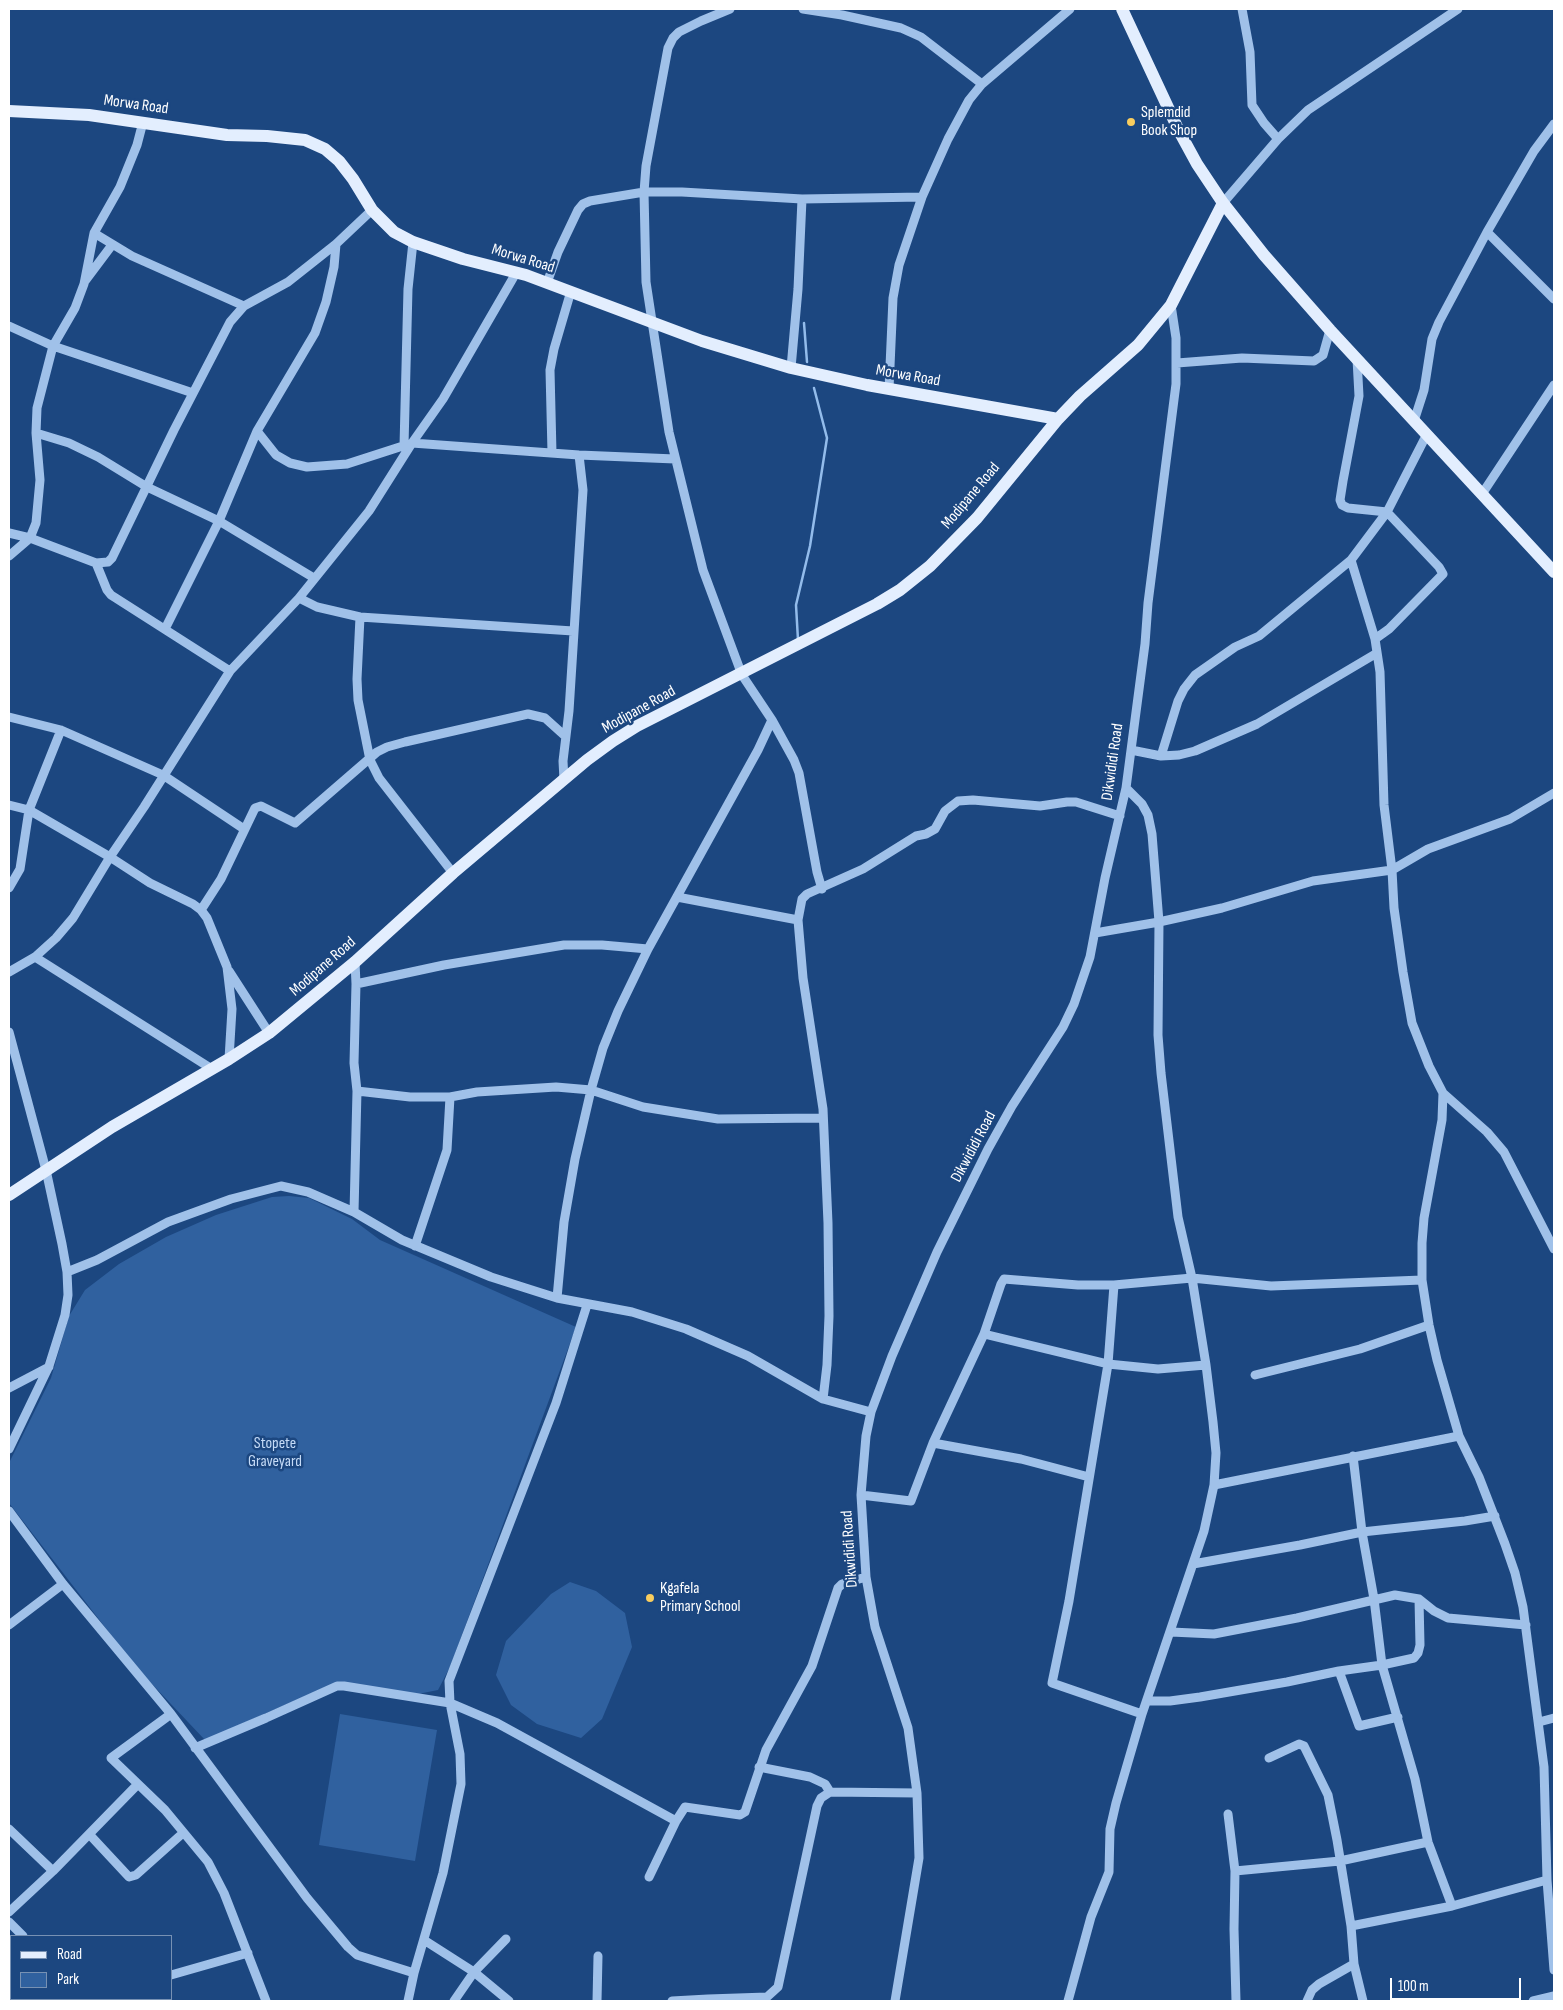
<!DOCTYPE html>
<style>
body{margin:0}
#map{position:relative;width:1563px;height:2010px;overflow:hidden;background:#1c4780;font-family:"Sofia Sans Condensed",sans-serif}
canvas{display:block}
.frame{position:absolute;inset:0;border:10px solid #fff;pointer-events:none}
.legend{position:absolute;left:10px;top:1935px;width:162px;height:65px;box-sizing:border-box;background:#1c4780;border:1px solid #7791b3;margin:0;padding:6px 9px;list-style:none;font-size:15px;color:#fff}
.legend li{display:flex;align-items:center;gap:10px;height:25px}
.legend b{width:25px;border:1px solid #7791b3}
.scale{position:absolute;left:1390px;top:1978px;width:131px;height:22px;box-sizing:border-box;border:2px solid #fff;border-top:0;padding-left:6px;font-size:15px;line-height:18px;white-space:nowrap;color:#fff;-webkit-text-stroke:4px #1c4780;paint-order:stroke}
</style>
<div id="map">
<canvas width="1563" height="2010"></canvas>
<div class="frame"></div>
<ul class="legend">
<li><b style="height:6px;background:#e3eefe"></b>Road</li>
<li><b style="height:14px;background:#30619f"></b>Park</li>
</ul>
<div class="scale">100 m</div>
</div>
<script>
const c = document.querySelector('canvas').getContext('2d');
c.lineJoin = 'round';
function fillPath(path, color) { c.fillStyle = color; c.fill(path, 'evenodd'); }
const poly = rows => new Path2D(rows.map(r => 'M' + r).join(''));
function strokePath(path, color, width, dash) { c.strokeStyle = color; c.lineWidth = width; c.lineCap = dash ? 'butt' : 'round'; c.setLineDash(dash || []); c.stroke(path); }
function write(font, color, halo, rows, align = 'center') {
  c.font = font + ' "Sofia Sans Condensed",sans-serif'; c.lineWidth = 5; c.setLineDash([]); c.textBaseline = 'middle'; c.strokeStyle = halo; c.fillStyle = color; for (const [text, x, y, turn = 0] of rows) {
    c.save(); c.translate(x, y); c.rotate((+turn || 0) * Math.PI / 180); c.textAlign = isNaN(turn) ? turn : align; if (halo) c.strokeText(text, 0, 0); c.fillText(text, 0, 0); c.restore();
  }
}
fillPath(poly([
 [289,1196,309,1198,352,1219,380,1240,576,1327,482,1581,450,1667,438,1690,418,1694,335,1683,205,1740,135,1666,9,1503,9,1463,51,1378,69,1316,85,1290,119,1264,166,1237,216,1215,272,1197],
 [570,1582,596,1591,625,1613,632,1647,602,1719,581,1738,537,1724,511,1705,496,1675,506,1641,551,1594],
 [340,1714,437,1730,415,1861,319,1845]
]), '#30619f');
strokePath(poly([
 [804,323,807,362],
 [798,640,796,605,810,546,827,438,814,388]
]), '#93bceb', 2.5);
strokePath(poly([
 [730,9,701,21,679,32,673,38,668,48,646,166,644,192,646,282,669,432,703,570,742,675,772,720,794,760,799,773,817,872,822,889],
 [803,9,842,15,901,28,921,37,982,84],
 [1242,9,1250,52,1252,105,1264,123,1278,139],
 [1223,203,1278,139,1308,110,1458,9],
 [1487,232,1554,299],
 [94,233,132,256,244,306],
 [516,273,443,399,412,443,579,455,675,459],
 [85,281,112,245],
 [547,283,558,252,578,210,583,204,590,201,644,192,682,192,802,199,922,197],
 [9,326,53,346,193,393],
 [1357,359,1359,396,1343,481,1340,500,1342,505,1348,508,1387,512,1439,567,1443,574,1389,629,1375,639],
 [1177,363,1242,358,1314,361,1323,355,1330,330],
 [791,368,798,289,802,199],
 [889,389,893,298,899,265,922,197,948,139,969,100,982,84,1070,9],
 [1414,421,1424,390,1432,339,1439,322,1487,232,1534,151,1554,124],
 [257,431,276,455,290,463,307,467,347,464,409,444],
 [36,433,69,443,98,457,147,487,219,521,257,431,315,333,326,302,334,267,336,244,372,210],
 [404,446,408,289,413,242],
 [552,453,550,370,554,349,571,291],
 [1482,494,1554,385],
 [9,533,30,538,96,563,108,562,112,558,174,430,230,322,244,306,288,282,336,244],
 [9,556,30,538,36,523,40,480,36,433,37,408,53,346,75,308,84,284,94,233,120,187,137,145,143,122],
 [1351,560,1259,636,1235,647,1195,675,1184,689,1178,701,1161,756,1179,755,1195,751,1257,724,1377,653],
 [96,563,107,590,111,595,230,671],
 [299,598,317,607,360,617,573,631],
 [360,617,357,679,358,700,370,760,379,778,453,873],
 [165,629,219,521,314,578],
 [9,717,61,730,163,775,244,829],
 [1131,750,1161,756],
 [564,780,563,761,569,711,583,490,579,455],
 [1554,793,1510,819,1428,849,1392,870,1394,908,1403,972,1412,1023,1429,1066,1443,1093,1442,1120,1424,1218,1422,1243,1422,1280,1429,1325,1437,1360,1459,1436,1479,1477,1505,1544,1515,1573,1523,1607,1544,1767,1547,1880,1554,1970],
 [9,805,29,810,110,857,150,883,193,904,201,910,207,918,227,967,232,1009,229,1059],
 [9,888,20,869,29,810,61,730],
 [677,897,798,920],
 [201,910,221,879,255,808,261,806,295,823,377,752,387,747,405,742,528,714,545,718,565,736],
 [1095,933,1159,922,1222,908,1313,881,1392,870,1384,805,1380,672,1375,639,1351,560,1387,512,1427,434],
 [35,957,212,1069],
 [229,971,269,1033],
 [9,972,35,957,56,938,73,918,110,857,144,807,230,671,299,598,369,511,412,443],
 [356,984,444,965,564,945,602,945,648,949],
 [9,1032,46,1170,62,1244,67,1272,68,1295,65,1315,49,1366,9,1449],
 [357,1091,410,1097,450,1097,477,1092,556,1087,591,1090,643,1107,718,1119,822,1118],
 [1443,1093,1487,1132,1504,1152,1554,1249],
 [354,1212,357,1091,354,1063,356,984,355,962],
 [415,1246,447,1150,450,1097],
 [67,1272,97,1260,168,1222,231,1199,281,1186,308,1192,354,1212,402,1240,491,1277,557,1298,632,1312,686,1329,748,1356,823,1399,871,1412],
 [1114,1285,1108,1364,1069,1601,1052,1683,1142,1714],
 [557,1298,564,1222,575,1159,591,1090,603,1048,618,1011,648,949,758,750,772,720],
 [984,1334,1108,1364,1158,1369,1206,1365],
 [1255,1375,1360,1349,1429,1325],
 [9,1388,49,1367],
 [823,1399,827,1365,829,1316,828,1223,823,1109,803,978,798,920,802,899,807,894,863,869,916,836,926,834,935,829,945,811,958,801,973,800,1040,806,1067,802,1076,802,1120,816],
 [933,1443,1021,1459,1089,1477],
 [1214,1485,1459,1436],
 [861,1495,911,1501,933,1443,984,1334,1001,1284,1004,1279,1078,1285,1114,1285,1192,1278,1271,1286,1422,1280],
 [9,1511,63,1584,171,1714,307,1898,348,1947,357,1955,414,1973],
 [1193,1564,1300,1545,1362,1532,1465,1521,1495,1516],
 [1419,1599,1420,1645,1418,1653,1414,1658,1382,1665,1415,1779,1428,1842,1452,1906],
 [9,1625,63,1584],
 [1171,1632,1214,1634,1297,1618,1395,1595,1419,1599,1434,1611,1448,1618,1526,1625],
 [1339,1671,1382,1665,1374,1599,1362,1532,1353,1456],
 [1147,1701,1170,1701,1200,1697,1287,1682,1339,1671,1359,1726,1398,1717],
 [171,1714,111,1758,165,1810,208,1862,224,1893,266,2001],
 [1539,1722,1554,1718],
 [195,1748,266,1718,337,1686,344,1686,450,1703,497,1723,676,1821],
 [1269,1758,1299,1744,1304,1746,1328,1795,1337,1840,1351,1926,1354,1964,1319,1984,1312,1990,1307,2001],
 [759,1767,810,1777,825,1784,830,1792],
 [1228,1814,1235,1871],
 [9,1829,53,1871],
 [89,1834,129,1877,136,1875,183,1833],
 [649,1877,676,1821,685,1807,740,1815,745,1812,766,1750,812,1666,838,1588,842,1584,866,1577],
 [9,1912,53,1871,138,1784],
 [9,1922,23,1936],
 [1351,1926,1452,1906,1547,1880],
 [424,1940,474,1972,509,2001],
 [1354,1964,1363,2001],
 [171,1975,248,1953],
 [91,1999,94,2001],
 [106,2001,110,1999],
 [408,2001,414,1973,443,1873,461,1784,460,1754,450,1703,449,1681,556,1403,587,1305],
 [454,2001,474,1972,506,1939],
 [597,2001,598,1956],
 [672,2001,708,1999],
 [708,2001,708,1999,767,1997,778,1987,817,1806,821,1798,830,1792,917,1793],
 [895,2001,919,1858,917,1793,908,1728,875,1627,866,1577,861,1495,866,1436,871,1412,892,1356,937,1252,988,1149,1012,1106,1063,1027,1074,1004,1090,957,1105,878,1126,788,1145,644,1148,603,1176,384,1176,338,1171,305],
 [1068,2001,1091,1917,1109,1872,1110,1829,1116,1803,1142,1714,1204,1531,1214,1485,1216,1453,1213,1422,1206,1365,1192,1278,1178,1217,1161,1073,1158,1035,1159,922,1152,834,1148,815,1142,804,1126,788],
 [1236,2001,1234,1929,1235,1871,1340,1861,1428,1842],
 [1533,2001,1554,1996]
]), '#a0c1e9', 9);
strokePath(poly([
 [1122,9,1179,131,1197,164,1223,203,1264,255,1330,330,1554,572],
 [9,111,89,115,227,135,267,136,305,140,325,149,339,161,353,179,372,210,394,232,413,242,463,259,526,275,702,341,791,368,867,385,1058,419],
 [9,1195,112,1127,229,1059,269,1033,355,962,453,873,587,760,613,741,637,726,877,604,900,590,930,566,977,518,1058,419,1080,396,1138,345,1171,305,1223,203]
]), '#e3eefe', 12);
for (const [x, y, r, color] of [
 [1131,122,5,"#f9cd5e"],
 [650,1598,5,"#f9cd5e"]
]) { const dot = new Path2D(); dot.arc(x, y, r, 0, 2 * Math.PI); c.fillStyle = color; c.fill(dot); strokePath(dot, '#1c4780', 2); }
write('16px', '#fff', '#1c4780', [
 ["Morwa Road",136,105,8],
 ["Morwa Road",523,259,17],
 ["Morwa Road",908,376,10],
 ["Modipane Road",971,496,-50],
 ["Modipane Road",639,710,-29],
 ["Dikwididi Road",1113,762,-82],
 ["Modipane Road",323,967,-41],
 ["Dikwididi Road",974,1147,-62],
 ["Dikwididi Road",850,1549,-94]
]);
write('16px', '#fff', '#1c4780', [
 ["Splemdid",1141,113],
 ["Book Shop",1141,131],
 ["Kgafela",660,1589],
 ["Primary School",660,1607]
], 'left');
write('16px', '#c5dbf7', '#1c4780', [
 ["Stopete",275,1444],
 ["Graveyard",275,1462]
]);
</script>
